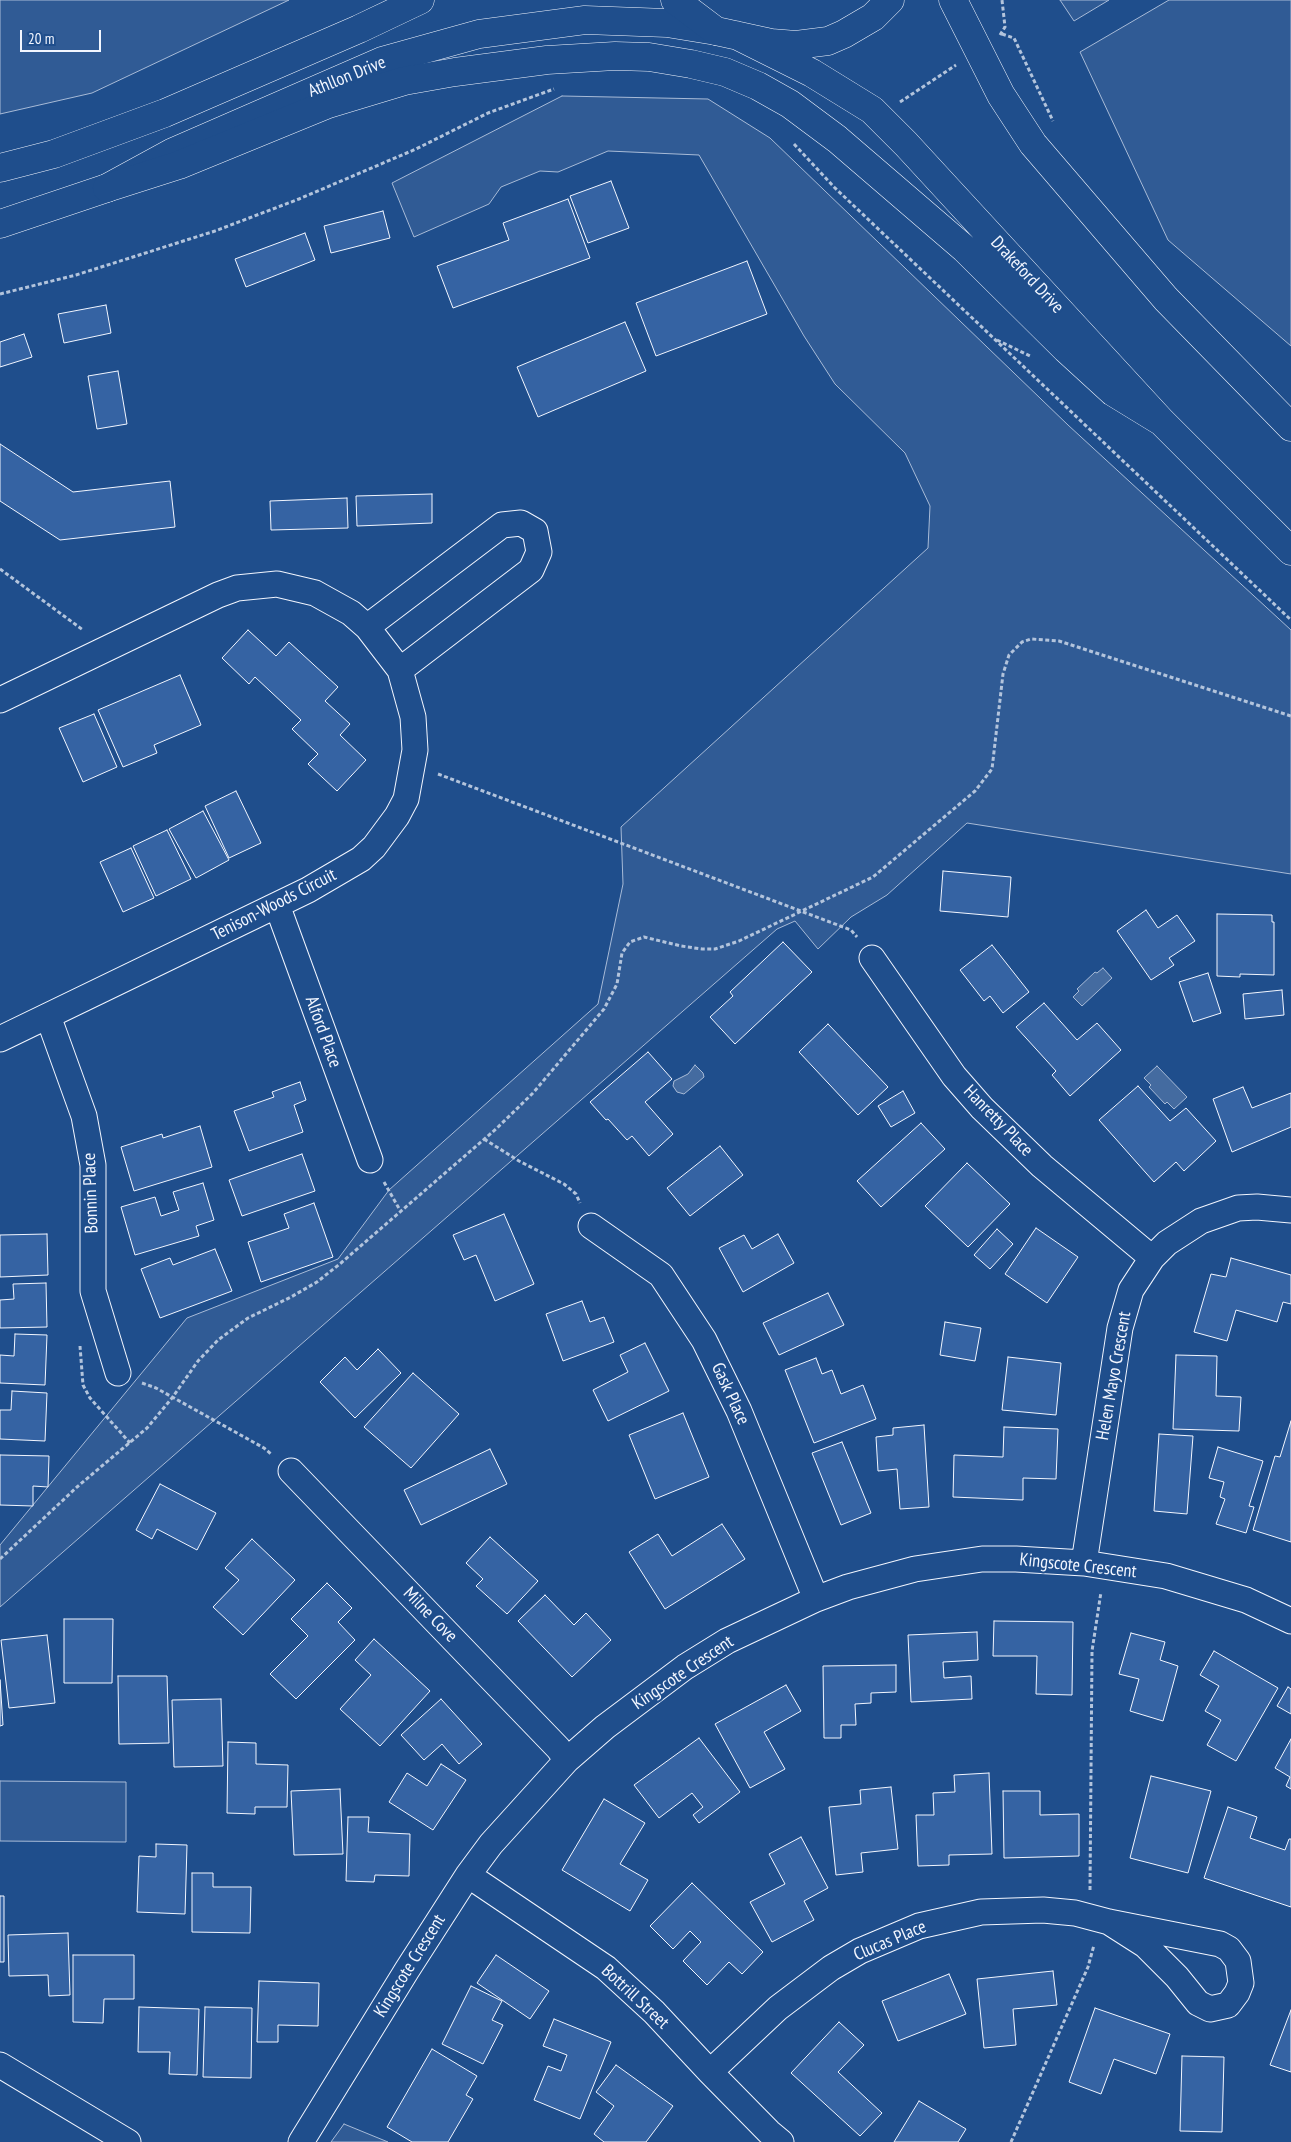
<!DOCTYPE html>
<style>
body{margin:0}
#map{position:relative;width:1291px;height:2142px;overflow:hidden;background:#1f4e8c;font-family:"PT Sans Narrow",sans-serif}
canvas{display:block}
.scale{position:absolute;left:20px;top:30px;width:81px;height:22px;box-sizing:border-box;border:2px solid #f2f6ff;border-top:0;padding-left:6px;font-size:15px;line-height:18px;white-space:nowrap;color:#f2f6ff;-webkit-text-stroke:4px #1f4e8c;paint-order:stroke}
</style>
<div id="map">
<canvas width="1291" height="2142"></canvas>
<div class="scale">20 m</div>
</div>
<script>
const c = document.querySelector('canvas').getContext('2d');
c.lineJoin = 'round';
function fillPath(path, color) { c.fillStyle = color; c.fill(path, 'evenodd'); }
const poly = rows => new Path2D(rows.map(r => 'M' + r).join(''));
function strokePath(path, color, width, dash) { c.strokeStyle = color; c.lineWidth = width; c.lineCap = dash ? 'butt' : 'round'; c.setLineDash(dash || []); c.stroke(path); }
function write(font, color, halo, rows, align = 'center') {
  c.font = font + ' "PT Sans Narrow",sans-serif'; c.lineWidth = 4; c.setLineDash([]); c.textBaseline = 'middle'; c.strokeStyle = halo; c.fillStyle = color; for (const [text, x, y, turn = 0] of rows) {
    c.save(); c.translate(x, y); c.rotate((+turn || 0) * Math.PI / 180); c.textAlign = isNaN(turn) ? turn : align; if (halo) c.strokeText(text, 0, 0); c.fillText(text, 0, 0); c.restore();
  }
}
const built = poly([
 [0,0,289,0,92,93,0,114,0,0],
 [1060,0,1109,0,1074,21,1060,0],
 [1169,0,1291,0,1291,346,1168,240,1080,52,1169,0],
 [562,96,708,99,770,138,1068,425,1291,630,1291,874,967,823,887,895,851,917,818,949,795,921,777,929,0,1607,0,1545,187,1318,338,1259,389,1190,598,1004,623,884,621,827,928,548,930,506,905,453,835,384,804,336,699,155,608,151,558,172,540,171,501,187,489,204,414,237,392,183,562,96],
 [0,1781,126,1782,126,1842,0,1841,0,1781],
 [344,2124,388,2142,331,2142,344,2124]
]);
fillPath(built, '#305b95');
strokePath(built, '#a8bbd7', 1);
const water = poly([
 [1103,968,1112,978,1082,1006,1073,997,1079,991,1077,989,1095,972,1097,973,1103,968],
 [695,1065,703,1073,704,1077,684,1094,677,1092,673,1086,674,1081,688,1074,695,1065],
 [1157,1066,1187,1097,1174,1109,1167,1102,1165,1104,1149,1087,1151,1085,1144,1078,1157,1066]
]);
fillPath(water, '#446ba0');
strokePath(water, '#a8bbd7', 1);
const building = poly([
 [611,181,629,228,588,243,570,196,611,181],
 [568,199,590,258,453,308,437,266,509,240,503,223,568,199],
 [383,211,390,238,331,253,324,226,383,211],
 [305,233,315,260,246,287,235,259,305,233],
 [747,261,767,314,656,356,636,303,747,261],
 [106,305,111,333,64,343,58,314,106,305],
 [625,322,646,371,538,417,517,367,625,322],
 [24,334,32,357,0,367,0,342,24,334],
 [118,371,127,424,97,429,88,376,118,371],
 [0,444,73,492,170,481,175,527,60,540,0,501,0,444],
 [432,494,432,523,357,526,356,496,432,494],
 [347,498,348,528,271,530,270,501,347,498],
 [248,630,276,656,289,642,338,687,325,701,350,724,340,735,366,760,337,791,308,764,318,754,292,729,301,720,255,677,249,684,222,658,248,630],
 [180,675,201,725,154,745,157,753,123,767,98,710,180,675],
 [94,714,117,767,83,782,59,728,94,714],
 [236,791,261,843,229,858,205,806,236,791],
 [203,811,229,860,196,878,169,829,203,811],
 [167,830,191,879,156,896,133,846,167,830],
 [131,848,154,898,123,912,100,862,131,848],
 [943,871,1011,877,1008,917,940,911,943,871],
 [1146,910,1158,928,1177,915,1195,941,1169,958,1174,965,1151,980,1117,931,1146,910],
 [1217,914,1272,915,1272,922,1274,922,1274,975,1240,974,1240,977,1217,976,1217,914],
 [783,942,812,972,735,1044,710,1017,733,996,730,992,783,942],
 [992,945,1029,992,1003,1013,990,996,984,1001,960,970,992,945],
 [1208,973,1221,1013,1193,1022,1179,982,1208,973],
 [1282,990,1284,1015,1245,1019,1243,994,1282,990],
 [1044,1003,1077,1040,1097,1023,1121,1050,1070,1096,1052,1075,1056,1071,1016,1027,1044,1003],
 [828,1024,888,1087,858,1115,799,1052,828,1024],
 [648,1052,672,1079,645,1102,673,1134,649,1156,632,1136,627,1140,608,1119,606,1120,590,1102,648,1052],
 [300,1082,306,1100,294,1105,303,1132,249,1151,234,1111,274,1097,272,1092,300,1082],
 [1138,1086,1170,1121,1186,1108,1216,1141,1184,1171,1176,1162,1154,1182,1099,1120,1138,1086],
 [1243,1087,1252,1108,1291,1093,1291,1127,1232,1152,1213,1099,1243,1087],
 [903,1091,915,1113,891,1127,878,1106,903,1091],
 [921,1123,945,1149,881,1207,857,1181,921,1123],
 [200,1126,212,1167,134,1191,121,1147,162,1134,163,1138,200,1126],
 [720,1146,743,1175,690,1216,667,1188,720,1146],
 [302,1154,315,1191,242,1216,229,1180,302,1154],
 [967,1163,1010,1204,968,1247,925,1206,967,1163],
 [203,1183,214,1220,196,1226,199,1236,135,1255,121,1207,155,1197,161,1216,179,1210,173,1192,203,1183],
 [314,1203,333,1257,261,1282,248,1242,289,1228,284,1214,314,1203],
 [504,1214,534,1284,495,1301,476,1255,464,1260,453,1235,504,1214],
 [1036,1228,1078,1257,1047,1303,1005,1274,1036,1228],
 [997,1229,1013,1244,990,1269,974,1255,997,1229],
 [47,1234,48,1275,0,1277,0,1235,47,1234],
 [778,1234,794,1263,743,1292,719,1248,744,1235,752,1249,778,1234],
 [215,1249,232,1291,160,1318,141,1269,170,1258,173,1265,215,1249],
 [1231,1258,1291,1275,1291,1304,1283,1302,1277,1322,1236,1310,1227,1341,1194,1332,1211,1274,1226,1277,1231,1258],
 [46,1283,47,1327,0,1328,0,1300,14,1299,13,1284,46,1283],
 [828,1293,844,1325,779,1355,763,1323,828,1293],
 [582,1301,590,1322,604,1317,614,1342,563,1361,546,1314,582,1301],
 [945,1322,981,1328,975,1361,940,1355,945,1322],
 [15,1334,47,1335,45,1385,0,1383,0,1355,14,1356,15,1334],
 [645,1343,669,1391,608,1421,593,1390,628,1372,620,1355,645,1343],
 [378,1349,401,1373,355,1418,320,1382,345,1357,357,1370,378,1349],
 [1176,1355,1217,1356,1216,1396,1241,1397,1239,1431,1173,1429,1176,1355],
 [1008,1357,1061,1363,1056,1415,1002,1410,1008,1357],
 [816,1358,822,1374,832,1370,841,1394,863,1385,876,1419,814,1443,785,1370,816,1358],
 [413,1373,459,1414,411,1468,364,1427,413,1373],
 [12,1391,47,1393,45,1441,0,1439,0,1410,11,1410,12,1391],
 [683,1413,709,1477,655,1499,629,1435,683,1413],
 [1291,1421,1291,1542,1253,1530,1275,1456,1280,1457,1291,1421],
 [924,1425,929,1507,900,1509,897,1469,878,1471,876,1437,893,1435,893,1428,924,1425],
 [1004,1427,1058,1429,1056,1479,1023,1478,1023,1500,953,1497,954,1455,1003,1457,1004,1427],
 [1159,1434,1193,1436,1187,1514,1154,1511,1159,1434],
 [842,1442,871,1513,841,1525,812,1453,842,1442],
 [1218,1447,1263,1461,1249,1506,1254,1507,1246,1533,1216,1524,1225,1499,1220,1497,1224,1482,1209,1478,1218,1447],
 [490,1449,507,1484,421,1525,404,1490,490,1449],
 [0,1455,49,1456,48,1487,33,1486,33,1506,0,1505,0,1455],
 [160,1484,216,1513,197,1550,157,1529,152,1539,136,1530,160,1484],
 [722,1524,745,1559,665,1609,629,1552,658,1534,672,1556,722,1524],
 [490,1537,538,1581,507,1614,476,1586,483,1579,466,1563,490,1537],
 [252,1539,295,1580,243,1635,213,1607,239,1580,225,1568,252,1539],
 [327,1583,352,1608,338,1622,355,1640,296,1699,270,1674,308,1636,291,1619,327,1583],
 [545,1595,574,1625,586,1613,611,1640,572,1677,518,1621,545,1595],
 [64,1619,113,1619,112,1683,64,1683,64,1619],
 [994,1621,1073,1622,1072,1695,1036,1694,1037,1656,993,1656,994,1621],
 [977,1632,978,1660,943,1662,944,1678,971,1676,972,1699,911,1702,908,1635,977,1632],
 [1131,1633,1165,1642,1160,1660,1178,1666,1163,1721,1130,1711,1139,1679,1119,1674,1131,1633],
 [47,1635,55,1703,9,1708,1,1640,47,1635],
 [374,1639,430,1691,380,1746,340,1709,371,1675,355,1660,374,1639],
 [1214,1651,1278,1688,1236,1761,1207,1745,1221,1720,1205,1711,1219,1686,1200,1675,1214,1651],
 [896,1665,896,1692,871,1693,871,1703,855,1704,856,1725,841,1725,841,1738,824,1738,823,1666,896,1665],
 [118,1676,167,1676,169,1743,119,1744,118,1676],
 [0,1680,3,1725,0,1726,0,1680],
 [786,1685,801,1711,764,1732,785,1769,750,1788,715,1724,786,1685],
 [1288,1687,1291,1689,1291,1714,1277,1706,1288,1687],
 [221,1699,223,1766,174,1767,172,1700,221,1699],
 [441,1699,482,1744,459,1764,442,1744,424,1760,401,1735,441,1699],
 [699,1738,740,1792,699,1823,693,1815,703,1807,692,1793,659,1818,634,1785,699,1738],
 [1291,1739,1291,1789,1286,1786,1290,1777,1275,1768,1291,1739],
 [228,1742,256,1743,256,1764,288,1765,287,1807,255,1807,255,1814,227,1813,228,1742],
 [441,1764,466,1780,433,1830,389,1802,407,1773,427,1786,441,1764],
 [989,1773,992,1854,949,1855,949,1865,918,1866,916,1815,934,1815,933,1793,955,1792,954,1775,989,1773],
 [1151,1776,1211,1791,1188,1873,1130,1858,1151,1776],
 [891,1787,898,1849,861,1853,863,1872,836,1875,829,1807,861,1804,860,1790,891,1787],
 [340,1789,343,1854,294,1855,291,1791,340,1789],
 [1003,1791,1040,1791,1040,1815,1079,1814,1079,1856,1004,1858,1003,1791],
 [604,1799,645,1823,620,1864,648,1880,630,1911,562,1870,604,1799],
 [1228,1807,1257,1817,1250,1838,1285,1850,1289,1839,1291,1839,1291,1907,1204,1878,1228,1807],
 [348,1817,369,1817,368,1832,410,1834,409,1876,375,1875,374,1882,346,1881,348,1817],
 [801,1837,828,1888,804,1901,814,1920,772,1942,750,1902,785,1884,769,1854,801,1837],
 [156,1844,187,1845,185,1914,137,1912,139,1856,156,1857,156,1844],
 [192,1873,213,1873,213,1887,251,1887,250,1933,192,1932,192,1873],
 [692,1883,763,1952,742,1974,729,1962,707,1985,683,1961,701,1942,690,1931,673,1949,650,1926,692,1883],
 [0,1896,4,1896,4,1962,0,1962,0,1896],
 [68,1933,70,1995,49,1996,48,1975,9,1976,8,1935,68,1933],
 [73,1955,134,1955,134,1999,104,1999,103,2023,73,2022,73,1955],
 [496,1955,549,1991,530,2019,477,1983,496,1955],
 [1053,1971,1057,2005,1013,2009,1016,2045,984,2048,977,1979,1053,1971],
 [949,1974,966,2014,898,2041,882,2001,949,1974],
 [259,1981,319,1983,318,2026,278,2025,278,2042,257,2042,259,1981],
 [471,1986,502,2001,492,2020,503,2025,483,2064,442,2044,471,1986],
 [139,2007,199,2009,197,2075,169,2074,170,2052,138,2052,139,2007],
 [205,2007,252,2008,251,2078,203,2077,205,2007],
 [1095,2008,1170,2034,1156,2074,1114,2059,1101,2094,1069,2082,1095,2008],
 [1291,2010,1291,2072,1270,2065,1291,2010],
 [554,2019,611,2042,580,2119,534,2100,548,2066,561,2071,567,2055,543,2046,554,2019],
 [839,2022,864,2045,838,2072,882,2113,860,2136,791,2073,839,2022],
 [432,2049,477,2076,466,2095,473,2099,448,2142,412,2142,387,2127,432,2049],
 [1182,2056,1224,2057,1222,2132,1180,2131,1182,2056],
 [616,2065,673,2106,646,2142,604,2142,594,2134,614,2106,596,2092,616,2065],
 [919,2101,966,2129,958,2142,894,2142,919,2101]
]);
fillPath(building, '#3563a3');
strokePath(building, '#f2f6ff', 1);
const minor = poly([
 [367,627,502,525,521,523,535,531,539,552,531,570,400,670],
 [0,700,218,595,237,588,277,584,315,593,351,613,367,627,400,670,413,717,415,750,406,799,397,816,374,847,361,859,308,890,0,1039],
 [277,905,370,1160],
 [872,958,954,1076,982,1108,1042,1166,1152,1258],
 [48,1016,84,1116,93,1165,93,1291,118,1373],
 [591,1226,661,1275,704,1340,739,1411,816,1599],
 [291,1471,558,1748,567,1760],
 [1084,1563,1120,1328,1131,1290,1152,1258,1167,1243,1201,1221,1238,1208,1257,1207,1291,1210],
 [468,1875,606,1968,654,2012,710,2072,769,2132,781,2142],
 [0,2065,128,2142],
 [710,2072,778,2008,831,1968,860,1951,919,1926,981,1912,1043,1910,1075,1913,1109,1922,1220,1944,1229,1949,1238,1961,1241,1983,1237,1993,1228,2005,1210,2009,1198,2003,1177,1977,1145,1945,1109,1922],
 [301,2142,407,1970,468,1875,491,1844,567,1760,605,1727,685,1667,727,1641,816,1599,848,1587,915,1569,982,1559,1016,1559,1084,1563,1166,1576,1246,1600,1291,1621]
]);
const primary = poly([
 [0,168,54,154,165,113,359,29,420,0],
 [0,224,107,188,173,152,382,61,479,34,585,20,667,23,716,31]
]);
const trunk = poly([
 [675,0,716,31,771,43,796,45,828,41,844,34,873,17,890,0],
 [953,0,1001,95,1033,144,1166,299,1291,427],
 [736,35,812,73,872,110,906,144,1162,422,1291,551],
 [107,188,179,165,328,104,404,81,455,72,547,60,615,56,649,57,691,64,725,72,758,86,790,104,837,139,965,249,1066,349,1113,392,1162,422]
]);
strokePath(minor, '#f2f6ff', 27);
strokePath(primary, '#f2f6ff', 29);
strokePath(trunk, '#f2f6ff', 29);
strokePath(poly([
 [1002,34,1014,38,1053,121],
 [1000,35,1005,27,1002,0],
 [900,102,956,65],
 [794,144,834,187,1291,620],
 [0,294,76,275,215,231,299,199,416,149,488,113,554,89],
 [997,340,1032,357],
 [0,569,83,630],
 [438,774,851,930,857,937],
 [484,1139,519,1161,564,1184,576,1194,580,1203],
 [384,1182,401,1212],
 [80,1346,83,1385,90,1398,130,1443],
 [142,1383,156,1388,264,1448,271,1454],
 [0,1559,77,1487,147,1428,172,1398,198,1361,218,1340,248,1318,291,1297,317,1282,341,1263,496,1129,533,1093,604,1009,617,984,622,953,630,942,644,937,681,946,702,949,715,949,739,941,873,877,975,791,992,769,1003,674,1009,655,1022,642,1031,639,1059,641,1291,716],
 [1090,1890,1092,1651,1101,1592],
 [1011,2142,1088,1967,1094,1945]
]), '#b3c4dc', 3, [4, 2.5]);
strokePath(minor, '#1f4e8c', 25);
strokePath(primary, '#1f4e8c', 28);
strokePath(trunk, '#1f4e8c', 28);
write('18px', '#f2f6ff', '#1f4e8c', [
 ["Athllon Drive",347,77,-22],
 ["Drakeford Drive",1027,275,47],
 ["Tenison-Woods Circuit",274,905,-27],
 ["Alford Place",323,1032,70],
 ["Hanretty Place",998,1121,46],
 ["Bonnin Place",91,1193,-92],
 ["Helen Mayo Crescent",1114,1376,-80],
 ["Gask Place",730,1394,65],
 ["Kingscote Crescent",1078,1566,6],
 ["Milne Cove",430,1615,46],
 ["Kingscote Crescent",683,1673,-34],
 ["Clucas Place",890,1941,-23],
 ["Kingscote Crescent",410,1966,-58],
 ["Bottrill Street",635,1997,43]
]);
</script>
